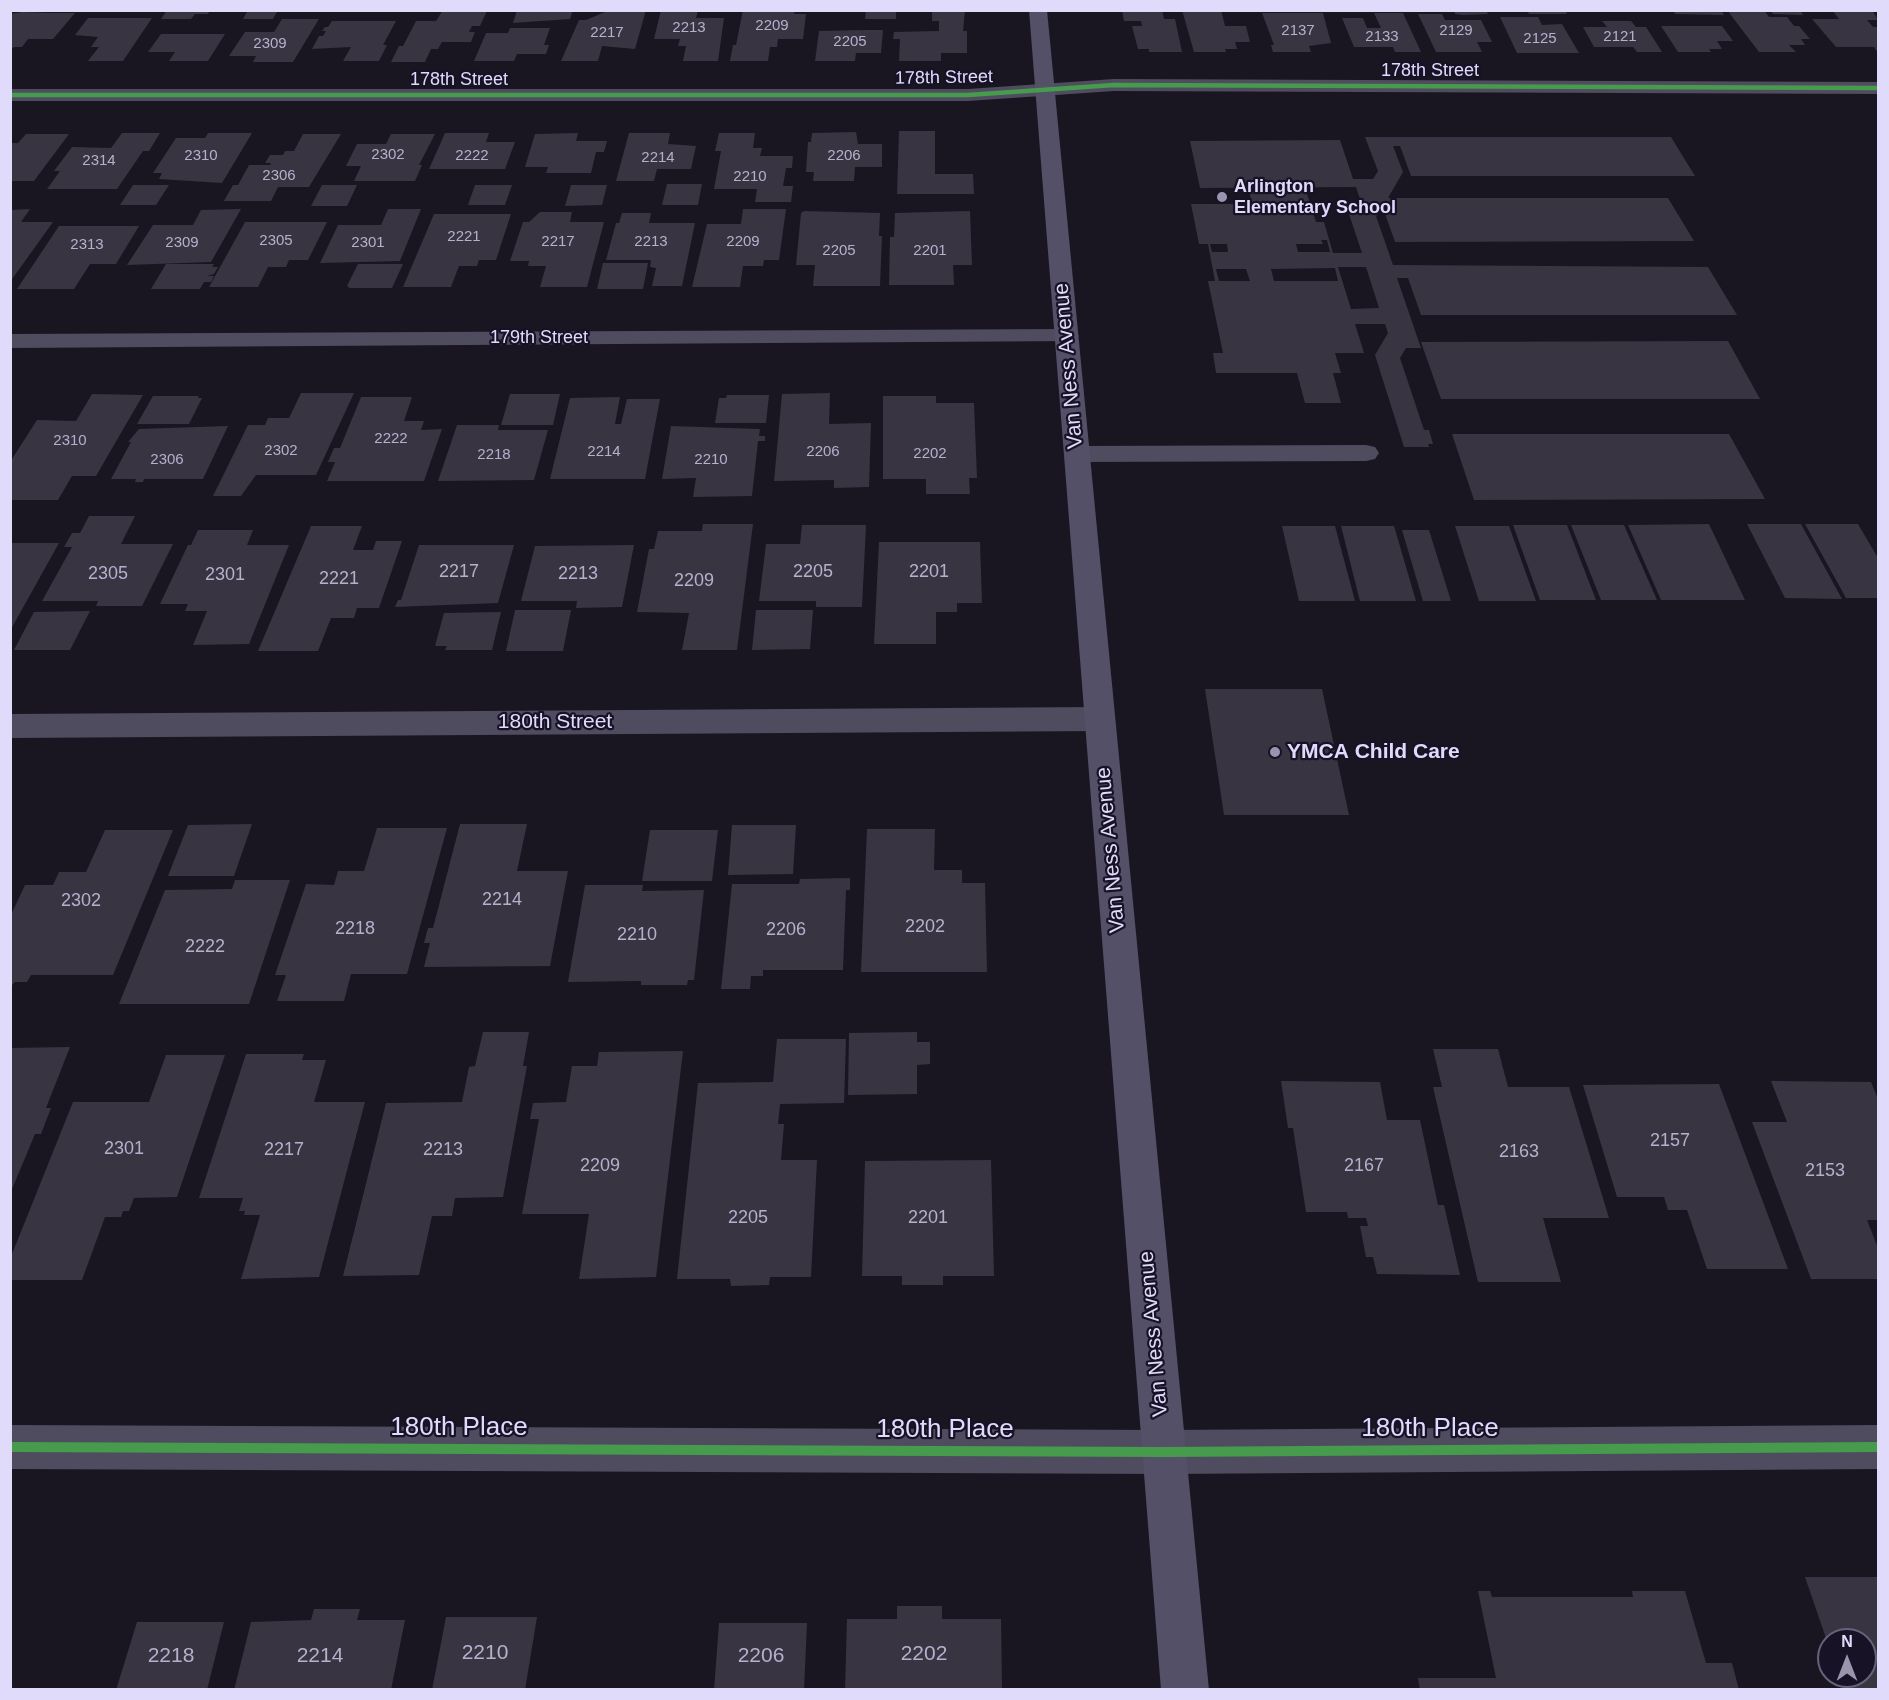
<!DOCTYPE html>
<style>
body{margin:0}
#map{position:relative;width:1889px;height:1700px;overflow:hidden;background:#191621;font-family:Helvetica,sans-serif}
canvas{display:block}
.frame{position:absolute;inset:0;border:12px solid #e0dafb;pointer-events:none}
.north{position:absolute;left:1817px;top:1628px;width:60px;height:60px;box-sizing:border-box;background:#171225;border:2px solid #67627b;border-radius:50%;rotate:0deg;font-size:16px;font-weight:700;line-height:24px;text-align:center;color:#e0dafb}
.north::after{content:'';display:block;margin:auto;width:21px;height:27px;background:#9a95af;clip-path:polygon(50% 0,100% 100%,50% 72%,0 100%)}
</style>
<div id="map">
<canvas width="1889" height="1700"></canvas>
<div class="frame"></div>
<div class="north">N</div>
</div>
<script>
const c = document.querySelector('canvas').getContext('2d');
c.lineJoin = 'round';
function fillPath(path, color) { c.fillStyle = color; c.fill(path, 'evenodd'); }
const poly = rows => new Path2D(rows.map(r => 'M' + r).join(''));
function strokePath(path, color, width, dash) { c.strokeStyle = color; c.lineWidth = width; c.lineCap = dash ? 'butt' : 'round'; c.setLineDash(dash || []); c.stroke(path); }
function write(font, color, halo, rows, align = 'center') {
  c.font = font + ' Helvetica,sans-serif'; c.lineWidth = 4.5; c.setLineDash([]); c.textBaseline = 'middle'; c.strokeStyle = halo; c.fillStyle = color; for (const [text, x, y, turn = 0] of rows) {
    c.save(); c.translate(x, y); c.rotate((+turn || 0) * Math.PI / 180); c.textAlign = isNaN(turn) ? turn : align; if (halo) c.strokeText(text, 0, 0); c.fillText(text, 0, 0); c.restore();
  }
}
fillPath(poly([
 [167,10,210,10,208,14,195,14,191,19,161,19],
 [248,10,278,10,273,19,243,19],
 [443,10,487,11,480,26,472,26,469,32,475,32,471,42,442,42,438,49,431,49,425,62,391,62,399,46,403,46,416,21,436,21],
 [517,10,573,10,570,19,513,23],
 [610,10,646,10,635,49,602,46,598,61,561,61,579,20,586,20],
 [661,10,698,10,696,18,724,18,718,61,683,61,686,46,678,46,680,39,654,39],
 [743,10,795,10,794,14,806,14,803,39,778,39,777,47,770,47,768,61,730,61,733,45,736,45],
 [866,10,896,10,896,19,865,19],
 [932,10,965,10,963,31,967,31,967,53,941,53,941,61,899,61,900,39,893,39,894,32,939,31,939,21,932,21],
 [1122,10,1162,10,1164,19,1175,19,1182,52,1149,52,1149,49,1138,49,1132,26,1142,26,1141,21,1124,21],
 [1182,10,1221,10,1225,26,1246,26,1250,42,1235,42,1237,49,1225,49,1226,52,1194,52],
 [1454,10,1486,10,1488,14,1463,15,1455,14],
 [1527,10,1565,10,1567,14,1529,14],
 [1673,10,1721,10,1724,15,1675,14],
 [1727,10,1764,10,1769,17,1787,17,1794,26,1799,26,1810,39,1801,39,1805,45,1789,45,1796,52,1759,52],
 [1770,10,1800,10,1803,15,1773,14],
 [1832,10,1872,10,1878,20,1867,20,1873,27,1878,27,1878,53,1874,47,1836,47,1812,19,1839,19],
 [23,12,48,13,75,13,53,39,28,39,22,47,14,47,10,50,10,14],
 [1262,13,1323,13,1331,43,1309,46,1311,52,1273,52,1271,45,1274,45],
 [1374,13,1403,13,1421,52,1395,52,1393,47,1354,47,1342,18,1363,18,1367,28,1381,28],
 [1418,14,1442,14,1445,20,1481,20,1492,42,1477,42,1482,52,1436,52],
 [1500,17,1538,17,1542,25,1562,24,1579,53,1517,53],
 [88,18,152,18,123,61,88,61,99,47,91,47,98,37,75,35],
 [282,19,319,19,293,62,253,62,256,56,229,56,245,32,274,32],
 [332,21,396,21,383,45,387,45,379,61,343,61,351,47,312,49,319,36,323,36,326,31,322,31,325,27,328,27],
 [1602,21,1631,21,1636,27,1646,27,1662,52,1637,52,1633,47,1594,47,1583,27,1607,27],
 [1661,26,1722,26,1733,41,1717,41,1722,49,1709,49,1711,52,1678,52],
 [510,28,550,28,544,45,549,45,546,54,517,54,514,61,474,61,486,33,508,33],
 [864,30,883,30,881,53,856,53,855,61,815,61,819,31],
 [161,34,225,34,208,61,169,61,175,52,148,52],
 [899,131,935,131,935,174,973,174,974,194,897,194],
 [856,132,858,144,882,144,882,167,855,167,854,181,813,181,814,172,806,172,808,142,811,142,812,133],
 [122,133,160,133,149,151,143,151,117,189,47,189,60,171,54,171,72,147,111,148],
 [208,133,252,133,222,183,159,179,162,173,153,173,176,138,205,138],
 [445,133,489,133,486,142,515,142,505,169,429,169],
 [578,133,576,141,607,141,604,152,596,152,591,173,546,173,548,167,525,167,535,134],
 [629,133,670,133,668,144,696,146,691,169,657,169,654,181,616,181],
 [719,133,755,133,753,148,762,148,760,156,793,156,792,168,786,168,783,186,793,186,791,202,755,202,757,189,714,189,721,151,715,151],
 [26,134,69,134,34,181,10,181,10,143,18,143],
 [303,134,341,134,309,187,278,187,271,201,224,201,233,185,238,185,249,165,270,165,271,163,265,163,270,155,283,155,285,151,294,151],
 [391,134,435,134,419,165,422,165,415,181,354,181,361,166,346,166,357,144,386,144],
 [1365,137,1671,137,1695,176,1411,176,1400,146,1393,146,1403,172,1388,198,1668,198,1694,241,1395,242,1383,208,1376,216,1393,265,1708,267,1737,315,1421,315,1408,278,1397,278,1421,348,1406,348,1400,358,1424,430,1429,430,1433,444,1428,444,1429,447,1404,447,1375,355,1388,333,1385,324,1355,324,1364,353,1335,353,1341,373,1333,373,1341,403,1305,403,1297,373,1216,373,1213,353,1223,353,1208,281,1215,281,1208,244,1199,244,1191,204,1252,204,1249,191,1306,191,1316,222,1324,222,1333,253,1362,253,1349,214,1360,199,1356,187,1200,188,1190,141,1340,140,1353,179,1373,179,1378,171],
 [1321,240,1327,240,1330,252,1298,252,1296,244,1323,244],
 [1210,244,1227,244,1228,252,1212,252],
 [1338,267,1366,267,1379,308,1351,309],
 [1335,268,1338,281,1274,281,1271,269],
 [1216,269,1246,269,1250,281,1219,281],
 [667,184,702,184,698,205,662,205],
 [133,185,169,185,156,205,120,205],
 [322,185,357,185,347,206,311,206],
 [475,185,512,185,505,205,468,205],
 [571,185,607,185,602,205,565,206],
 [30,209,21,222,53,222,10,282,10,210],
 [241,209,211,262,127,265,153,225,193,225,201,210],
 [388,209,421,209,400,261,320,263,338,225,381,225],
 [743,209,786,209,779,260,764,260,763,266,743,266,740,287,692,287,707,224,741,224],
 [804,211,880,213,879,236,882,236,880,286,813,286,815,265,796,265,801,213],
 [970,211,972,265,953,265,954,285,889,285,890,237,894,237,895,213],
 [540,212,572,212,570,222,604,222,587,287,540,287,546,266,528,266,529,261,510,261,523,222,529,222],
 [622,213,651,213,649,223,695,223,682,286,652,286,656,268,650,267,651,260,606,260,616,223,619,223],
 [434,214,511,214,496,260,479,260,477,266,459,266,451,287,403,287],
 [245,222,327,222,308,260,289,260,286,267,268,267,258,287,209,287],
 [59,226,139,226,116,264,90,264,74,289,17,289],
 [603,263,648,263,643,289,597,289],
 [166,264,214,264,212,267,218,267,214,274,207,276,214,276,211,282,204,282,200,289,151,289],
 [358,264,403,264,392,288,350,288,347,286],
 [1728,341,1760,399,1441,399,1421,342],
 [301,393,354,393,316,475,256,475,241,496,213,496,248,425,265,425,268,418,289,418],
 [830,393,829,424,871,423,869,487,834,488,834,480,774,481,782,394],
 [92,394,143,395,96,476,72,476,58,500,10,500,10,462,37,420,76,421],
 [510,394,560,394,553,425,501,425],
 [727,395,769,395,766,423,715,423,719,398,726,398],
 [153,396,199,396,198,398,202,398,189,424,137,424],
 [883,396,936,396,936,403,974,403,977,478,969,478,970,494,926,494,926,479,883,479],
 [361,397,412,397,404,421,424,421,421,430,442,429,424,481,327,481,335,462,328,462,334,448,340,448],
 [620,397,615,424,621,424,627,399,660,399,645,479,550,479,570,398],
 [457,425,499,425,498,430,548,430,534,480,438,481],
 [228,426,203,479,144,479,143,482,135,482,136,479,111,479,131,442,128,442,139,429],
 [671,426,760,429,759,436,765,436,765,441,758,441,752,496,693,497,696,478,662,479],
 [1452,434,1729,434,1765,499,1474,500],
 [89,516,135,516,121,544,173,544,142,606,96,606,98,601,42,601,72,547,64,547,72,533,80,533],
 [703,524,753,524,737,650,682,650,689,613,637,612,649,549,654,549,658,531,702,531],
 [1709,524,1745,600,1661,600,1628,525],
 [1747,524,1801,524,1842,599,1785,598],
 [1805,524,1858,524,1878,558,1878,598,1846,598],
 [802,525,866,525,862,607,816,607,816,601,759,601,766,544,800,544],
 [1513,525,1567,525,1596,600,1540,600],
 [1571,525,1624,525,1657,600,1601,600],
 [311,526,362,526,353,550,373,550,376,541,402,541,379,608,357,608,354,618,331,618,318,651,258,651],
 [1282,526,1335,526,1355,601,1299,601],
 [1341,526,1394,526,1416,601,1360,601],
 [1455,526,1509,526,1536,601,1479,601],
 [198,530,253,530,247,545,289,545,249,644,193,645,207,611,185,611,188,604,160,604,188,545,191,545],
 [1402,530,1429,530,1451,601,1423,601],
 [879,542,980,542,982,603,957,603,957,612,936,612,936,644,874,644],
 [10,543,59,543,10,631],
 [419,545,514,545,498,603,395,607,398,600,401,600],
 [634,545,622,607,576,608,577,601,521,601,535,546],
 [515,610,571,610,563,651,506,651],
 [756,610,813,610,810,649,752,650],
 [90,611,70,650,14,650,34,612],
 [501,612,492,650,445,650,447,646,435,646,444,613],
 [1205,689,1322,689,1349,815,1224,815],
 [252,824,234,876,168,876,188,825],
 [460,824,527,824,517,871,568,871,550,966,424,967,430,943,424,943,428,928,433,928],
 [732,825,796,825,793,874,728,875],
 [377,828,447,828,407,974,351,974,344,1001,277,1001,286,975,275,975,306,884,334,885,338,871,364,871],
 [867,829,935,829,934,870,962,870,962,883,985,883,987,972,861,972],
 [105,830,173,830,113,975,31,975,27,982,15,982,10,987,10,917,25,885,53,885,59,872,86,872],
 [650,830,718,830,712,881,642,881],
 [850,878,850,890,846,890,843,970,763,970,763,976,751,976,750,989,721,989,732,884,799,884,800,879],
 [235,880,290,880,249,1004,119,1004,165,890,232,889],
 [585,885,643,885,642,891,704,890,694,980,688,980,687,985,641,985,641,981,568,982],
 [483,1032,529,1032,523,1066,527,1066,503,1197,455,1198,452,1216,432,1216,419,1275,343,1276,386,1103,462,1102,469,1067,475,1066],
 [917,1032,917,1042,930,1042,930,1064,917,1065,917,1094,848,1095,849,1033],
 [777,1039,846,1039,844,1103,780,1104,778,1124,784,1124,781,1160,817,1160,811,1277,770,1277,769,1285,731,1286,730,1279,677,1279,698,1083,773,1082],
 [70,1047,46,1108,51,1108,41,1134,35,1134,10,1194,10,1048],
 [1433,1049,1498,1049,1508,1087,1569,1087,1609,1218,1543,1218,1561,1282,1478,1282,1433,1087,1442,1087],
 [683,1051,656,1277,579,1279,589,1214,522,1214,539,1119,530,1119,533,1103,566,1102,572,1066,597,1066,599,1052],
 [246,1054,304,1054,302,1060,326,1060,314,1102,365,1102,319,1277,241,1279,260,1215,244,1215,245,1211,239,1211,243,1198,199,1198],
 [166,1055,225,1055,177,1197,134,1198,129,1211,123,1211,121,1217,105,1217,82,1280,10,1280,10,1259,73,1102,149,1102],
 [1281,1081,1380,1082,1387,1120,1420,1120,1438,1205,1444,1205,1460,1275,1377,1274,1373,1257,1366,1257,1360,1226,1368,1226,1366,1218,1348,1218,1347,1212,1306,1212,1293,1128,1288,1128],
 [1771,1081,1871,1082,1878,1099,1878,1220,1867,1220,1878,1248,1878,1279,1811,1279,1752,1122,1787,1122],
 [1719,1084,1788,1269,1707,1269,1687,1210,1668,1210,1664,1197,1617,1197,1583,1085],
 [991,1160,994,1276,943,1276,943,1285,902,1285,902,1276,862,1276,865,1161],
 [1805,1577,1878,1577,1878,1690,1843,1690,1838,1676,1865,1676,1865,1640,1829,1640,1829,1647],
 [1478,1591,1490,1591,1492,1597,1633,1597,1632,1591,1685,1591,1706,1663,1732,1663,1739,1690,1420,1690,1418,1678,1496,1678],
 [897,1606,942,1606,942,1619,1001,1619,1002,1690,845,1690,847,1619,897,1619],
 [314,1609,360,1609,357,1620,405,1620,391,1690,234,1690,251,1622,311,1620],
 [446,1617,537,1617,525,1690,432,1690],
 [137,1622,224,1622,207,1690,116,1690],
 [719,1623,807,1623,804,1690,714,1690]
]), '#383442');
fillPath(poly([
 [1366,445,1375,447,1379,453,1375,459,1366,461,1077,462,1068,460,1064,454,1068,448,1077,446,1366,445]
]), '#4f4c60');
fillPath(poly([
 [1114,79,1878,82,1878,94,1114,91,968,101,10,101,10,89,968,89,1114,79],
 [1067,329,1075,331,1079,336,1075,341,10,348,10,334,1067,329],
 [1100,707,1111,711,1115,719,1111,727,1100,731,10,738,10,714,1100,707],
 [10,1425,1165,1430,1878,1425,1878,1469,1165,1474,10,1469,10,1425]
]), '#4f4c60');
fillPath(poly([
 [1029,10,1047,10,1209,1690,1161,1690,1029,10]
]), '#535067');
strokePath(poly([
 [10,95,968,95,1114,85,1878,88]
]), '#469c4c', 4.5);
strokePath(poly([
 [10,1447,1165,1452,1878,1447]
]), '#469c4c', 10);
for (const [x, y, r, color] of [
 [1222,197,6,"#9a95af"],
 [1275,752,6,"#9a95af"]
]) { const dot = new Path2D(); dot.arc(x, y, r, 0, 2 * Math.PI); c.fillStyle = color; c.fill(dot); strokePath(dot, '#171225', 2); }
write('15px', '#b6b0cd', null, [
 ["2209",772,26],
 ["2213",689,28],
 ["2137",1298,31],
 ["2129",1456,31],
 ["2217",607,33],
 ["2133",1382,37],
 ["2121",1620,37],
 ["2125",1540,39],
 ["2205",850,42],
 ["2309",270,44],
 ["2302",388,155],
 ["2310",201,156],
 ["2222",472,156],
 ["2206",844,156],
 ["2214",658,158],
 ["2314",99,161],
 ["2306",279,176],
 ["2210",750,177],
 ["2221",464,237],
 ["2305",276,241],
 ["2217",558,242],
 ["2213",651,242],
 ["2209",743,242],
 ["2309",182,243],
 ["2301",368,243],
 ["2313",87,245],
 ["2205",839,251],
 ["2201",930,251],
 ["2222",391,439],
 ["2310",70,441],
 ["2302",281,451],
 ["2214",604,452],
 ["2206",823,452],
 ["2202",930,454],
 ["2218",494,455],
 ["2306",167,460],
 ["2210",711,460]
]);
write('18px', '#e0dafb', '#171225', [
 ["178th Street",1430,71],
 ["178th Street",944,78,-1],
 ["178th Street",459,80],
 ["179th Street",539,338]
]);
write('bold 18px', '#e0dafb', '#171225', [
 ["Arlington",1234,187],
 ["Elementary School",1234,208]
], 'left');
write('18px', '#b6b0cd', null, [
 ["2217",459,572],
 ["2205",813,572],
 ["2201",929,572],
 ["2305",108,574],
 ["2213",578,574],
 ["2301",225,575],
 ["2221",339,579],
 ["2209",694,581],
 ["2214",502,900],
 ["2302",81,901],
 ["2202",925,927],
 ["2218",355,929],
 ["2206",786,930],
 ["2210",637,935],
 ["2222",205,947],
 ["2157",1670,1141],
 ["2301",124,1149],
 ["2217",284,1150],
 ["2213",443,1150],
 ["2163",1519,1152],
 ["2209",600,1166],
 ["2167",1364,1166],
 ["2153",1825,1171],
 ["2205",748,1218],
 ["2201",928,1218]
]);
write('21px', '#e0dafb', '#171225', [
 ["Van Ness Avenue",1069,366,-95],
 ["180th Street",555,722],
 ["Van Ness Avenue",1111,850,-95],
 ["Van Ness Avenue",1154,1334,-95]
]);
write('bold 21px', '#e0dafb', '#171225', [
 ["YMCA Child Care",1287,752]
], 'left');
write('21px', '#b6b0cd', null, [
 ["2210",485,1653],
 ["2202",924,1654],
 ["2218",171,1656],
 ["2214",320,1656],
 ["2206",761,1656]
]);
write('26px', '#e0dafb', '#171225', [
 ["180th Place",459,1428],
 ["180th Place",1430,1429],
 ["180th Place",945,1430]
]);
</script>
